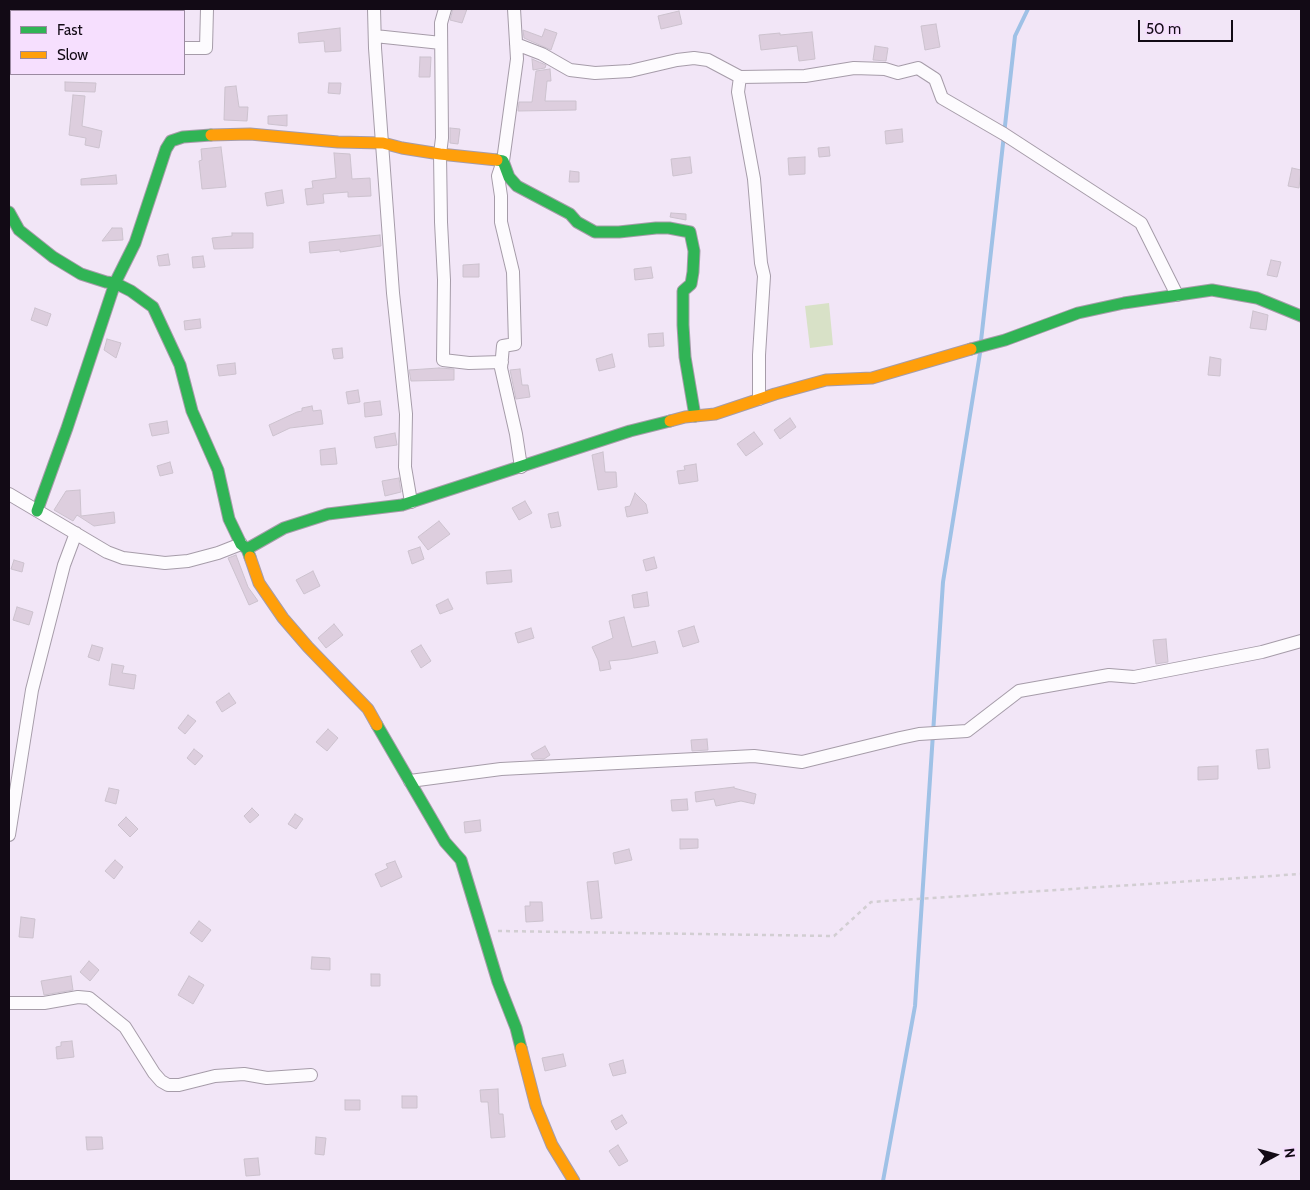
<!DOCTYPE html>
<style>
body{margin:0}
#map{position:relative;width:1310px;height:1190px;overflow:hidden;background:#f2e6f7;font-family:Cabin,sans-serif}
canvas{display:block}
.frame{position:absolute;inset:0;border:10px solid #120a15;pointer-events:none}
.legend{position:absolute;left:10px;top:10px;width:175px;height:65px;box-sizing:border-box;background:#f6dffe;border:1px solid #9b8aa1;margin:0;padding:6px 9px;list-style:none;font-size:15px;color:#120a15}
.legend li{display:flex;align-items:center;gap:10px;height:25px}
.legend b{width:25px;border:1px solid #9b8aa1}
.north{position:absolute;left:1250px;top:1130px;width:50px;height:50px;-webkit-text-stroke:4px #f6dffe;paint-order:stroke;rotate:83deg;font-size:14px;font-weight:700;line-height:20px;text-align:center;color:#120a15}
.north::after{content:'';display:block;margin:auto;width:18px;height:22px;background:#120a15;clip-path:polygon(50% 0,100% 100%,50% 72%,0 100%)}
.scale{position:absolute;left:1138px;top:20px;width:95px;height:22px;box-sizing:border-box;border:2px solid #120a15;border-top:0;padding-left:6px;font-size:15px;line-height:18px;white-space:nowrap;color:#120a15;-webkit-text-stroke:4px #f6dffe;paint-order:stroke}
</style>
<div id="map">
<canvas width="1310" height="1190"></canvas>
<div class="frame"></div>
<ul class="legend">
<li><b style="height:6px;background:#30b455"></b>Fast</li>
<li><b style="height:6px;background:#ff9f0a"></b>Slow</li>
</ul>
<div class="north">N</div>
<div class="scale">50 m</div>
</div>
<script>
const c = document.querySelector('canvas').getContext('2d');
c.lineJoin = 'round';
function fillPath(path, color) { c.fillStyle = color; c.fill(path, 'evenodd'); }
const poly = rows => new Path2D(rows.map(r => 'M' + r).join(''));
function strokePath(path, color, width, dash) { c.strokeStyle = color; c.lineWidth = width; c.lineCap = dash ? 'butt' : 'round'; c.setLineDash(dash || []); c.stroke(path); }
fillPath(poly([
 [829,303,833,345,810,348,805,306]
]), '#d8e1c7');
strokePath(poly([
 [981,341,1015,36,1028,9],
 [883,1181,915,1006,943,582,980,353]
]), '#9fc1e6', 4);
const building = poly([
 [453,9,467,9,462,23,450,20,453,9],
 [679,11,682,24,661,29,658,16,679,11],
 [936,24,940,47,925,50,921,26,936,24],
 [340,28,341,51,325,52,324,41,299,43,298,33,340,28],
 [545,29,557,33,551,50,524,38,523,30,542,37,545,29],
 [812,32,815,59,799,61,797,46,761,50,759,35,780,33,780,35,812,32],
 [875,46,888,48,886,61,873,60,875,46],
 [420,57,431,57,430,77,419,77,420,57],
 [532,59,546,65,545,68,533,70,532,59],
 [550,69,551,81,547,81,545,101,576,101,576,110,518,111,519,102,532,102,536,71,550,69],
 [65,82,96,83,95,92,65,91,65,82],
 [329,83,341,83,340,94,328,93,329,83],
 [236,86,239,107,248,107,247,121,224,120,225,87,236,86],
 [73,95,85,96,82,126,102,131,99,148,85,145,86,138,69,135,73,95],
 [287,115,287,126,268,124,268,116,287,115],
 [450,128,460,129,458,144,450,143,450,128],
 [902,129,903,142,886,144,885,131,902,129],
 [221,147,226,187,202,189,199,161,202,160,201,149,221,147],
 [829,147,830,156,819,157,818,148,829,147],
 [334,153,350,154,352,179,370,178,371,196,348,197,348,192,323,194,324,203,307,205,305,189,313,188,312,181,336,178,334,153],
 [690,157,692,173,673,176,671,159,690,157],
 [805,157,805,174,789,175,788,158,805,157],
 [1292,168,1301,170,1299,188,1288,186,1292,168],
 [570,171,579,172,579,182,569,182,570,171],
 [116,175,117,184,81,185,81,179,116,175],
 [282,190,284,203,267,206,265,193,282,190],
 [671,213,686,214,686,220,670,217,671,213],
 [112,228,122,228,123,240,102,241,112,228],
 [232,233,253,233,253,248,214,249,212,238,232,236,232,233],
 [380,235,381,246,340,252,340,250,310,253,309,242,380,235],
 [168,254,170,265,159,266,157,256,168,254],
 [203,256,205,267,193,268,192,257,203,256],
 [1271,260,1281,262,1277,277,1267,275,1271,260],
 [479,264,479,277,463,277,463,265,479,264],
 [651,267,653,278,635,280,634,269,651,267],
 [35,308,51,314,47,326,31,320,35,308],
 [1253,311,1268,315,1266,330,1250,328,1253,311],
 [200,319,201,328,185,330,184,321,200,319],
 [663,333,664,346,649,347,648,334,663,333],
 [107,339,121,343,116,358,104,350,107,339],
 [342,348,343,358,334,359,332,349,342,348],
 [612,354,615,367,599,371,596,359,612,354],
 [1210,357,1221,359,1220,376,1208,375,1210,357],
 [235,363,236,374,219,376,217,365,235,363],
 [439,368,454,369,454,380,411,381,409,370,439,368],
 [520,369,522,385,528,385,530,397,516,399,510,370,520,369],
 [358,390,360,402,348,404,346,392,358,390],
 [380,401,382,415,365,417,364,403,380,401],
 [312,406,313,411,321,410,323,424,290,428,273,436,269,425,297,412,302,411,302,408,312,406],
 [790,418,796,427,780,439,774,430,790,418],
 [167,421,169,433,152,436,149,424,167,421],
 [754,432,763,444,746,456,737,444,754,432],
 [395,433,397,445,376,448,374,437,395,433],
 [335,448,337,464,321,465,320,450,335,448],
 [603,452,605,472,616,472,617,487,598,490,592,455,603,452],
 [170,462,173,473,160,476,157,466,170,462],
 [696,464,698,481,679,484,677,471,685,470,684,466,696,464],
 [399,478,401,492,385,496,382,481,399,478],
 [80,490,81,516,114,512,115,523,94,526,77,515,73,521,54,510,66,491,80,490],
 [635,493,646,504,648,513,627,517,625,507,630,506,635,493],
 [525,501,532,513,519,520,512,508,525,501],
 [558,512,561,526,551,528,548,514,558,512],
 [439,521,450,534,428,550,418,537,439,521],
 [420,547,424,559,412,564,408,551,420,547],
 [236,555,248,587,258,601,249,605,228,558,236,555],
 [654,557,657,568,646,571,643,560,654,557],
 [14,560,24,563,22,572,11,569,14,560],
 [511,570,512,582,487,584,486,572,511,570],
 [313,571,320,586,304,594,296,580,313,571],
 [647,592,649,606,634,608,632,595,647,592],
 [448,599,453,609,440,614,436,605,448,599],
 [17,607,33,612,29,625,13,620,17,607],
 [624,617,632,647,655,641,658,653,629,659,609,661,611,669,600,671,598,660,592,647,613,638,609,621,624,617],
 [334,624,343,635,326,648,318,638,334,624],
 [694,626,699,642,683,647,678,631,694,626],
 [531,628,534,638,518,643,515,633,531,628],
 [1166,639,1168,662,1156,664,1153,640,1166,639],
 [92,645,103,648,99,661,88,657,92,645],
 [421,645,431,661,421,668,411,651,421,645],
 [112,664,124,666,122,673,136,675,134,689,109,685,112,664],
 [229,693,236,703,222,712,216,702,229,693],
 [188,715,196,721,185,734,178,728,188,715],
 [328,729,338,738,327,751,316,742,328,729],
 [707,739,708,750,692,751,691,740,707,739],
 [545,746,550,755,544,759,534,759,531,754,545,746],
 [194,749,203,756,195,765,187,758,194,749],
 [1268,749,1270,768,1258,769,1256,750,1268,749],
 [1218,766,1218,779,1198,780,1198,767,1218,766],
 [734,787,734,788,756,794,754,804,741,801,716,806,714,799,696,802,695,792,734,787],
 [109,788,119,790,116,804,105,801,109,788],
 [687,799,688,810,672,811,671,800,687,799],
 [252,808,259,815,250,823,244,816,252,808],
 [295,814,303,819,296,829,288,824,295,814],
 [126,817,138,829,130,837,118,825,126,817],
 [480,820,481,831,465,833,464,822,480,820],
 [680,839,698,839,698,848,680,849,680,839],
 [629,849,632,860,615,864,613,853,629,849],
 [115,860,123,867,114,879,105,871,115,860],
 [395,861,402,877,381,887,375,874,388,868,386,864,395,861],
 [598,881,602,918,591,919,587,882,598,881],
 [530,902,542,902,543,921,526,922,525,906,530,906,530,902],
 [21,917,35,919,33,938,19,937,21,917],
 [199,921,211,930,202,942,190,933,199,921],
 [312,957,330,958,330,970,311,969,312,957],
 [89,961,99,970,90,981,80,972,89,961],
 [371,974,380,974,380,986,371,986,371,974],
 [71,976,73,990,44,995,41,981,71,976],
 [189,976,204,985,193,1004,178,995,189,976],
 [72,1041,74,1057,57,1059,56,1047,61,1046,61,1042,72,1041],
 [563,1054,566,1066,545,1071,542,1058,563,1054],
 [623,1060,626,1073,613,1076,609,1064,623,1060],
 [498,1089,499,1114,503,1114,505,1137,491,1138,488,1102,481,1102,480,1090,498,1089],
 [402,1096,417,1096,417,1108,402,1108,402,1096],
 [345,1100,360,1100,360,1110,345,1110,345,1100],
 [622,1115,627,1123,616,1130,611,1121,622,1115],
 [86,1137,102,1137,103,1149,87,1150,86,1137],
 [316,1137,326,1138,324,1155,315,1154,316,1137],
 [618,1145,628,1161,619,1166,609,1151,618,1145],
 [258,1158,260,1175,246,1176,244,1159,258,1158]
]);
fillPath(building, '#ddcede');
strokePath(building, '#ccc2ce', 1);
const street = poly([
 [374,9,375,48,393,293,406,414,405,467,411,502],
 [445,9,441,23,442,138,440,154,441,222,444,280,443,360,469,363,502,362],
 [514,9,517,59,503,161,498,176,501,196,501,222,513,272,515,344,503,346,501,368,516,434,521,467],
 [375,36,441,43],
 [9,37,11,37],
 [516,44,542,54,570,70,595,73,630,71,677,60,694,58,708,60,740,77,805,76,854,68,885,69,898,73,918,68,935,79,942,98,1004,134,1141,223,1177,295],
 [184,48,206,48,207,9],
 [740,77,738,92,754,179,761,263,764,276,759,355,759,399],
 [9,494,107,552,123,558,165,563,188,561,218,553,241,544],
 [410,781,501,769,754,756,802,762,900,738,919,734,967,731,1019,691,1109,675,1134,677,1262,652,1301,641],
 [9,835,32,690,64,565,76,533],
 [9,1003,44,1003,78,997,89,998,125,1027,154,1073,161,1081,168,1085,179,1085,215,1076,244,1074,267,1078,311,1075]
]);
const fast = poly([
 [497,160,503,161,509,177,517,186,570,214,577,222,595,232,619,232,656,228,669,228,690,232,694,251,693,272,691,284,683,291,683,325,685,357,695,416],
 [9,212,19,230,53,257,81,274,106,282,115,283,131,291,153,307,180,365,192,411,218,470,229,519,241,544,247,549,250,557],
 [971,349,1005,340,1078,313,1124,303,1212,290,1257,298,1301,316],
 [37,511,67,428,115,283,135,243,166,149,171,141,183,137,211,135],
 [247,549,284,528,328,514,402,505,630,431,670,421],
 [377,725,445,842,461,860,498,982,516,1028,521,1048]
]);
const slow = poly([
 [211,135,250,134,338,142,383,143,402,148,440,154,497,160],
 [670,421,685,417,715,414,775,394,826,380,872,378,971,349],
 [250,557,259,583,283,618,308,647,368,709,377,725],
 [521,1048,536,1106,552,1145,574,1181]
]);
strokePath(street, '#a69ca9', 14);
strokePath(fast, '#a69ca9', 13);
strokePath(slow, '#a69ca9', 13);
strokePath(poly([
 [498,931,834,936,871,902,1301,874]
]), '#d2ced2', 2.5, [4, 4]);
strokePath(street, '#fdfbfe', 12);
strokePath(fast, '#30b455', 11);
strokePath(slow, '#ff9f0a', 11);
</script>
